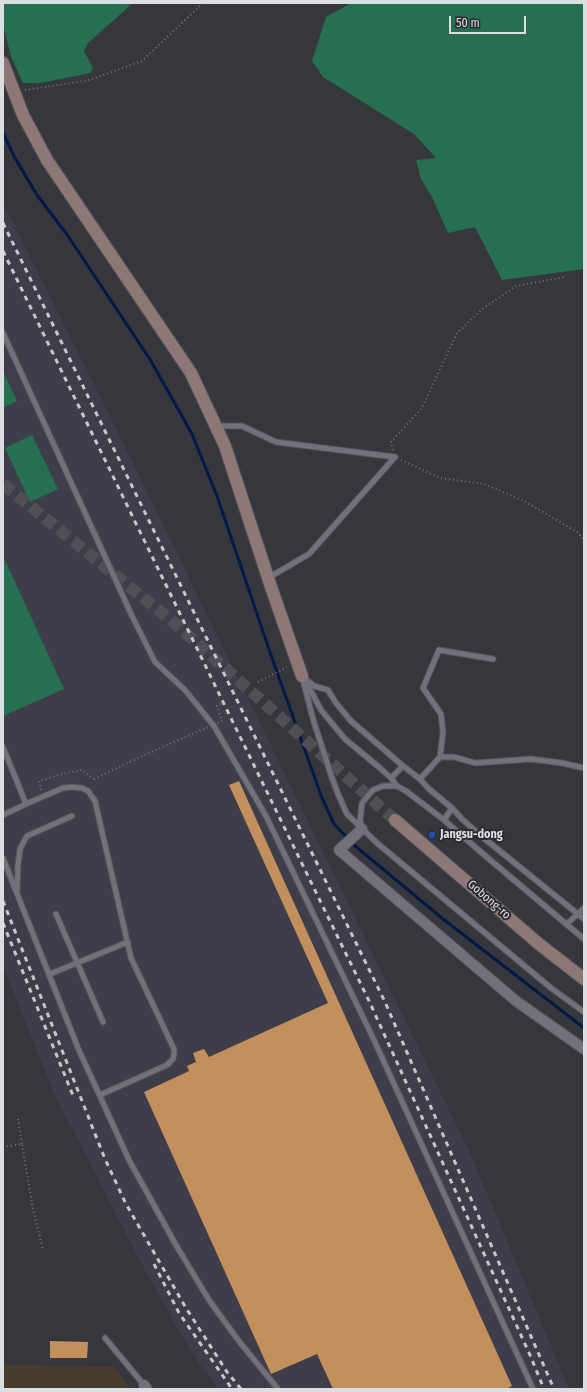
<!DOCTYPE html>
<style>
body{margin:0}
#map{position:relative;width:587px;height:1392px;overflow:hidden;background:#36363d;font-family:"Fira Sans Condensed",sans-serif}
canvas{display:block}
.frame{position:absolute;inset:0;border:4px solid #dddee2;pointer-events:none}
.scale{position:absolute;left:449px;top:16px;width:77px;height:18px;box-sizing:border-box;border:2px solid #dddee2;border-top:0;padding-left:5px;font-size:12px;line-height:14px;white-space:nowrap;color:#dddee2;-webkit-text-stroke:3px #2c2c33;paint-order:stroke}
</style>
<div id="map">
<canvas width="587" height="1392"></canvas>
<div class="frame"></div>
<div class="scale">50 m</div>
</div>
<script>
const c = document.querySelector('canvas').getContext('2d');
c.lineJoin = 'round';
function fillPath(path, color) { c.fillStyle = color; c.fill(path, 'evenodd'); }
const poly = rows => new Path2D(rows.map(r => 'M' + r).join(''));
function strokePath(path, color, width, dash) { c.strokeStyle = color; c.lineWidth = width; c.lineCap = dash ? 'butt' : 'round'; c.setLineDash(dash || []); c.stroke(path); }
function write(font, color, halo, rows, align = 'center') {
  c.font = font + ' "Fira Sans Condensed",sans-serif'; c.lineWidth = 4; c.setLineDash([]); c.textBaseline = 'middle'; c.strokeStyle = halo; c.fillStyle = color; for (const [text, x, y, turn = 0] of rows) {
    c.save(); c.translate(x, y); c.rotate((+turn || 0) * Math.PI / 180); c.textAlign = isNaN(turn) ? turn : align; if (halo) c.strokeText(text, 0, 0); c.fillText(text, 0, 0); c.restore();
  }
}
fillPath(poly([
 [3,1365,113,1367,132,1389,3,1389]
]), '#483d2d');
fillPath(poly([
 [3,203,106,408,471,1155,569,1389,219,1389,201,1366,183,1338,140,1261,54,1093,3,966]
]), '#3e3e4b');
fillPath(poly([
 [3,3,133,3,88,43,84,51,93,68,90,73,41,83,23,83,11,57,3,25],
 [351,3,584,3,584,269,502,280,475,227,448,233,432,197,421,179,416,160,436,158,414,134,323,77,312,61,326,17],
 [3,371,17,401,3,408],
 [32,435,58,489,30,502,5,448],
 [3,556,64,689,3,716]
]), '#266f50');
strokePath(poly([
 [3,133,15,158,37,195,68,236,151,361,192,434,217,496,272,658,322,798,334,824,354,845,443,919,584,1028]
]), '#021947', 3);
fillPath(poly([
 [239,781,512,1386,506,1389,333,1389,317,1354,271,1374,144,1092,189,1071,187,1066,196,1062,193,1053,204,1049,209,1057,328,1003,229,785],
 [50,1341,88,1342,87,1358,50,1358]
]), '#c38f5c');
strokePath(poly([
 [3,484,179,627,395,820]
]), '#4f4f56', 12, [12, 6]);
const lane = poly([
 [3,333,132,616,155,662,185,690,214,726,266,816,374,1040,533,1389],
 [216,426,242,426,276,442,395,457],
 [268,578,309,554,395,457],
 [302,676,313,719,331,775,338,794,347,814,377,843,551,988,584,1012],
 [304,678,314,686,328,690,336,703,351,721,403,766],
 [306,682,321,710,345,739,380,768,391,778,397,786,406,791,444,820,489,859,584,939],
 [3,747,26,804],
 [440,757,454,757,475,763,531,759,562,763,584,768],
 [391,778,403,766,420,779,429,789,452,808,444,820],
 [420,779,440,757,443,732,441,714,423,688,439,650,493,659],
 [452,808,462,819,480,835,584,919],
 [3,815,26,804,63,788,71,787,82,788,88,791,95,801,131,958,174,1049,174,1053,173,1059,167,1065,100,1095],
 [362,827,360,821,362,803,373,790,383,786,397,786],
 [3,858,78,1048,129,1160,176,1245,209,1300,238,1340,278,1389],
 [17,892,18,865,20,849,27,836,72,816],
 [56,914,103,1022],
 [567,924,584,908],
 [50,974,128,942],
 [105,1338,144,1385]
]);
const street = poly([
 [362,829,339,850,516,1001,584,1049],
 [144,1385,147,1389]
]);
const secondary = poly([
 [3,63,23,115,47,160,191,373,225,446,271,587,302,676],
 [395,820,539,944,584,979]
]);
strokePath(lane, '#535359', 7);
strokePath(street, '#535359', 12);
strokePath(secondary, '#535359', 14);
strokePath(poly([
 [25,90,90,80,142,61,203,3],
 [393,450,391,442,422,408,457,333,481,310,516,286,565,277],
 [401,460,440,478,484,484,524,501,577,532,584,540],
 [258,682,287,667],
 [221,704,217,706,222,721],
 [41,790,39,781,62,774,82,770,94,779],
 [18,1119,22,1144],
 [3,1147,22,1144,33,1209,43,1250]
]), '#74747a', 2, [1, 3]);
strokePath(lane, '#717179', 5);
strokePath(street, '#717179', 10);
strokePath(secondary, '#8d7875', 12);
strokePath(poly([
 [3,223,385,1002,554,1389],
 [3,251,370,1003,530,1355,544,1389],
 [3,901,105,1159,126,1204,186,1308,227,1372,241,1389],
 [3,923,74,1098],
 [154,1264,179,1313,232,1389]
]), '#c6c7cc', 3, [5, 5]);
strokePath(poly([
 [94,779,149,753,222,721]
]), '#74747a', 2, [1, 3]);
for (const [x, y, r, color] of [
 [432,835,4,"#1a4fb4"]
]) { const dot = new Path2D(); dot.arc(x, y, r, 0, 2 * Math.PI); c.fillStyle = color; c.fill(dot); strokePath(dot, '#2c2c33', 1.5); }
write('bold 12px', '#dddee2', '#2c2c33', [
 ["Jangsu-dong",440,835]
], 'left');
write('12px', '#dddee2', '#2c2c33', [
 ["Gobong-ro",489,900,41]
]);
</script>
